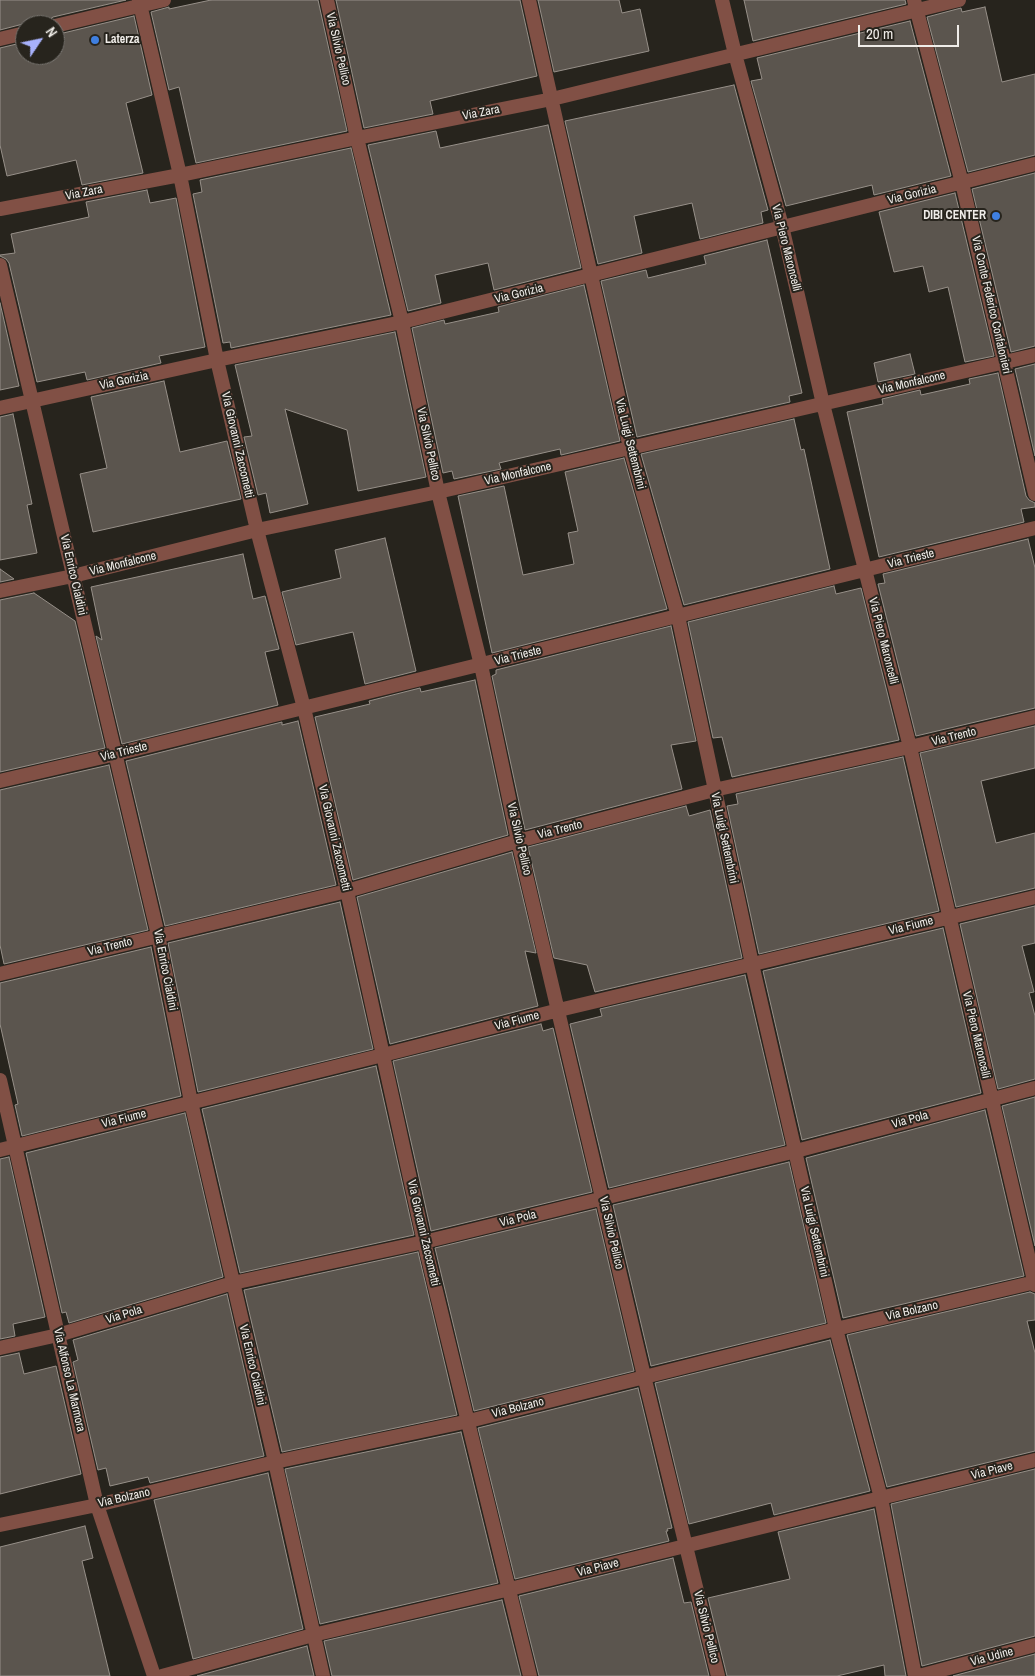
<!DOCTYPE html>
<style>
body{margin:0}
#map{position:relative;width:1035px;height:1676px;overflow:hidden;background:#27241d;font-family:"Archivo Narrow",sans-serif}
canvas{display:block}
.north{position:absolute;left:15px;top:15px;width:50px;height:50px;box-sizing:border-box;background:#27241d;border:1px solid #77746f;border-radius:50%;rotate:56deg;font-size:14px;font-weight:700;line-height:20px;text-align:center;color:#f0ede9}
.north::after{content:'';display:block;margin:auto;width:18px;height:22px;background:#a7b1fc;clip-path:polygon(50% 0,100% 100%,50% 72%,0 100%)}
.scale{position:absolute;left:858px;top:25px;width:101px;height:22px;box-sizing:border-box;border:2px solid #f0ede9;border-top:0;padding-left:6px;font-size:15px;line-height:18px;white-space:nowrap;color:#f0ede9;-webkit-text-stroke:4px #27241d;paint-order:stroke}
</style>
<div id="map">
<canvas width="1035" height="1676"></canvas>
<div class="north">N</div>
<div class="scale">20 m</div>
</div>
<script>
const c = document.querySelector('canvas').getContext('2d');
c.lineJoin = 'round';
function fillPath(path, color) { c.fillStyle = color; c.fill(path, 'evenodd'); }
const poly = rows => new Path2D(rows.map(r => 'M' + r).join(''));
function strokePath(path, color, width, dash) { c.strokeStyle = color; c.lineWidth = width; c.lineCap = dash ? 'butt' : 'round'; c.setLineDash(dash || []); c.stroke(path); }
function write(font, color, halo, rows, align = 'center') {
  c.font = font + ' "Archivo Narrow",sans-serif'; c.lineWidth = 4; c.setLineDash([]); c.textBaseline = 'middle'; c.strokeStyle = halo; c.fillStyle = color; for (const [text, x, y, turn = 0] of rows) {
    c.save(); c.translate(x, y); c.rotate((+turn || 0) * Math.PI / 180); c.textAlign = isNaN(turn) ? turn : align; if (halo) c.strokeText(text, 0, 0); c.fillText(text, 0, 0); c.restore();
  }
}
const building = poly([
 [0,0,126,0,53,17,49,20,47,25,23,24,0,30,0,0],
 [211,0,318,0,347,131,196,163,179,87,169,90,151,12,169,7,169,9,211,0],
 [336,0,520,0,537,76,430,101,433,114,364,128,336,0],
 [538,0,619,0,622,13,640,9,649,51,554,72,538,0],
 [744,0,905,0,906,4,753,41,744,0],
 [985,7,1002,82,1035,74,1035,155,968,172,927,17,961,8,962,12,985,7],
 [134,16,152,95,126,103,143,173,82,185,76,160,7,176,0,145,0,48,25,42,25,55,55,55,55,35,134,16],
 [910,21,951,176,874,195,872,185,786,206,751,81,762,79,757,58,910,21],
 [734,85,768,210,761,212,763,223,700,239,692,203,634,216,642,253,598,264,565,121,734,85],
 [548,125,581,268,494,290,488,263,435,275,441,303,408,311,368,145,436,131,440,148,548,125],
 [351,148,391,315,231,348,230,342,223,343,193,194,202,192,200,180,351,148],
 [1035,173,1035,346,1011,352,972,189,1035,173],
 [147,190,150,203,176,198,205,347,159,356,161,363,87,380,85,372,37,382,9,263,6,259,0,256,0,255,15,253,11,234,89,217,86,202,147,190],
 [955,193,994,356,965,362,948,287,929,292,923,266,894,272,879,212,955,193],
 [767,240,802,393,789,396,790,402,637,437,601,281,646,270,648,278,706,264,704,256,767,240],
 [584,285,620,441,561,455,560,449,499,463,501,469,454,479,452,471,443,473,412,328,444,320,445,324,499,312,498,307,584,285],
 [0,303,19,386,0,390,0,303],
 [395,332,426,477,358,491,347,430,285,409,308,504,270,513,266,493,258,495,244,437,252,436,235,365,395,332],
 [910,354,915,374,878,382,874,363,910,354],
 [1035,364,1035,456,1015,369,1035,364],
 [998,373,1026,496,1029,500,1035,503,1035,507,1021,509,1024,522,879,557,847,412,883,404,882,399,920,390,921,395,970,384,969,379,998,373],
 [164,381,180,452,227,441,241,499,93,532,80,474,107,468,91,397,164,381],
 [13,414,32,504,27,505,37,553,0,560,0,417,13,414],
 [794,419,801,450,804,449,830,569,684,605,641,454,794,419],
 [624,458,667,609,492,653,458,496,504,486,523,575,574,564,568,533,578,531,565,472,624,458],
 [385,538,416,671,365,684,353,632,296,645,282,592,341,578,335,550,385,538],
 [1028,539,1035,568,1035,708,916,736,878,584,885,583,883,574,1028,539],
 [243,554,253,599,265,596,279,649,265,652,278,705,122,744,96,636,102,640,91,587,243,554],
 [0,569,14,579,0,582,0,569],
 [834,586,836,594,861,588,899,740,732,777,722,737,713,738,688,622,834,586],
 [34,593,75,621,105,748,0,772,0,600,34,593],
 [671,626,696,741,671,745,682,789,525,830,492,676,496,674,496,670,671,626],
 [475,680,508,835,353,880,315,717,370,704,369,701,420,688,421,692,475,680],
 [298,721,336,885,165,926,126,761,282,722,282,725,298,721],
 [1035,726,1035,768,981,781,996,843,1035,833,1035,888,956,907,920,753,1035,726],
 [903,757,939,911,759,954,727,806,738,804,736,794,903,757],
 [109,765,148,930,4,964,0,945,0,790,109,765],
 [686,806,689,816,710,810,742,958,595,992,587,965,554,958,528,847,686,806],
 [512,852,536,953,525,951,538,1006,390,1044,357,897,512,852],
 [340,902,373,1049,198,1092,168,943,340,902],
 [1035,906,1035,943,1022,946,1034,992,1029,993,1035,1016,1035,1079,998,1089,960,924,1035,906],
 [943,928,981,1093,802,1140,763,971,943,928],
 [151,947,181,1096,22,1136,15,1105,18,1104,0,1024,0,983,151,947],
 [745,975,785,1145,609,1188,570,1024,602,1016,600,1009,745,975],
 [541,1024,543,1031,553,1028,592,1192,431,1231,393,1061,541,1024],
 [376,1066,414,1235,240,1273,202,1109,376,1066],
 [1035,1097,1035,1246,1002,1106,1035,1097],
 [985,1110,1024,1276,843,1318,806,1158,985,1110],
 [185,1113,223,1277,69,1323,66,1312,62,1313,26,1153,185,1113],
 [9,1157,45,1317,13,1324,15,1336,0,1339,0,1159,9,1157],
 [789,1162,826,1323,651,1366,613,1205,789,1162],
 [596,1209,634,1371,474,1411,435,1248,596,1209],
 [418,1252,457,1415,282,1452,244,1290,418,1252],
 [1030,1292,1035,1294,1035,1320,1027,1321,1035,1353,1035,1451,887,1487,847,1335,1030,1292],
 [227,1294,264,1456,150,1483,148,1477,110,1486,106,1468,98,1470,73,1362,78,1360,73,1340,227,1294],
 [830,1340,870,1491,774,1515,771,1503,689,1524,655,1383,830,1340],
 [19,1353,24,1374,56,1366,81,1474,0,1494,0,1357,19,1353],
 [638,1388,672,1528,667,1529,668,1531,666,1531,669,1541,515,1579,478,1428,638,1388],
 [461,1432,498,1583,320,1624,285,1469,461,1432],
 [1035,1469,1035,1636,922,1666,891,1504,1035,1469],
 [268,1473,303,1629,193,1659,154,1500,268,1473],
 [874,1509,906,1676,885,1676,884,1665,837,1676,727,1676,708,1598,790,1579,778,1532,874,1509],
 [85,1526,93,1558,82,1561,110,1676,0,1676,0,1547,85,1526],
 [673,1558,684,1603,691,1602,709,1676,539,1676,519,1596,673,1558],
 [502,1600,521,1676,332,1676,324,1641,502,1600],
 [307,1646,314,1676,197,1676,307,1646],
 [1035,1654,1035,1676,953,1676,1035,1654]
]);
fillPath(building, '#5b554e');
strokePath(building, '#979089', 1);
strokePath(poly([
 [139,0,180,175,217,360,257,530,304,708,347,891,424,1242,530,1676],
 [327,0,357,138,402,322,438,492,481,665,518,841,644,1376,718,1676],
 [529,0,630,448,678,616,752,964,836,1329,881,1498,915,1676],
 [722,0,735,54,782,226,823,404,910,747,1035,1285],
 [914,0,962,183,1035,494],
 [55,26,164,0],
 [0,39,25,33],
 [0,209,180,175,357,138,552,99,959,0],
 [0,265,158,935,191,1102,275,1462,323,1676],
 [0,408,217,360,402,322,1035,164],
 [0,591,73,576,257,530,438,492,1035,355],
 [0,781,116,754,1035,528],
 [0,974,347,891,518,841,714,790,910,747,1035,717],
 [0,1080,97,1505,154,1676],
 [0,1150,383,1055,559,1010,1035,897],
 [0,1348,58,1335,233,1283,424,1242,796,1151,1035,1088],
 [0,1525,97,1505,275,1462,469,1421,836,1329,1035,1282],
 [162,1676,313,1635,510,1589,1035,1460],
 [919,1676,1035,1645]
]), '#815045', 14);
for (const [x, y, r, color] of [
 [95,40,5,"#3f7fe0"],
 [996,216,5,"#3f7fe0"]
]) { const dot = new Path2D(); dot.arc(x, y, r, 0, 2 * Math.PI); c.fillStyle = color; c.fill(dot); strokePath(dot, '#27241d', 2); }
write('bold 12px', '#f0ede9', '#27241d', [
 ["Laterza",105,40],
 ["DIBI CENTER",986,216,"right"]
], 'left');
write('12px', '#f0ede9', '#27241d', [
 ["Via Silvio Pellico",338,49,77],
 ["Via Zara",481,113,-11],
 ["Via Zara",84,193,-11],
 ["Via Gorizia",912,195,-14],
 ["Via Piero Maroncelli",786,248,76],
 ["Via Gorizia",519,294,-14],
 ["Via Conte Federico Confalonieri",991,305,77],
 ["Via Gorizia",124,381,-12],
 ["Via Monfalcone",912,383,-13],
 ["Via Silvio Pellico",428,444,78],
 ["Via Luigi Settembrini",630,444,76],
 ["Via Giovanni Zaccometti",237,445,77],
 ["Via Monfalcone",518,474,-13],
 ["Via Trieste",911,559,-14],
 ["Via Monfalcone",123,564,-14],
 ["Via Enrico Cialdini",73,575,77],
 ["Via Piero Maroncelli",883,641,76],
 ["Via Trieste",518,656,-14],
 ["Via Trento",954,737,-14],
 ["Via Trieste",124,752,-14],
 ["Via Trento",560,830,-14],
 ["Via Giovanni Zaccometti",334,838,77],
 ["Via Luigi Settembrini",724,838,78],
 ["Via Silvio Pellico",519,839,77],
 ["Via Fiume",911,926,-14],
 ["Via Trento",110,947,-14],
 ["Via Enrico Cialdini",165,970,79],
 ["Via Fiume",517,1021,-15],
 ["Via Piero Maroncelli",976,1035,77],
 ["Via Fiume",124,1119,-14],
 ["Via Pola",910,1120,-15],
 ["Via Pola",518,1219,-14],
 ["Via Luigi Settembrini",814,1232,77],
 ["Via Giovanni Zaccometti",423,1233,77],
 ["Via Silvio Pellico",611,1233,77],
 ["Via Bolzano",912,1311,-13],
 ["Via Pola",124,1315,-17],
 ["Via Enrico Cialdini",252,1365,77],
 ["Via Alfonso La Marmora",69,1380,77],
 ["Via Bolzano",518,1408,-14],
 ["Via Piave",992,1471,-14],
 ["Via Bolzano",124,1498,-13],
 ["Via Piave",598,1568,-14],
 ["Via Silvio Pellico",706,1627,76],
 ["Via Udine",992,1657,-15]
]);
</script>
